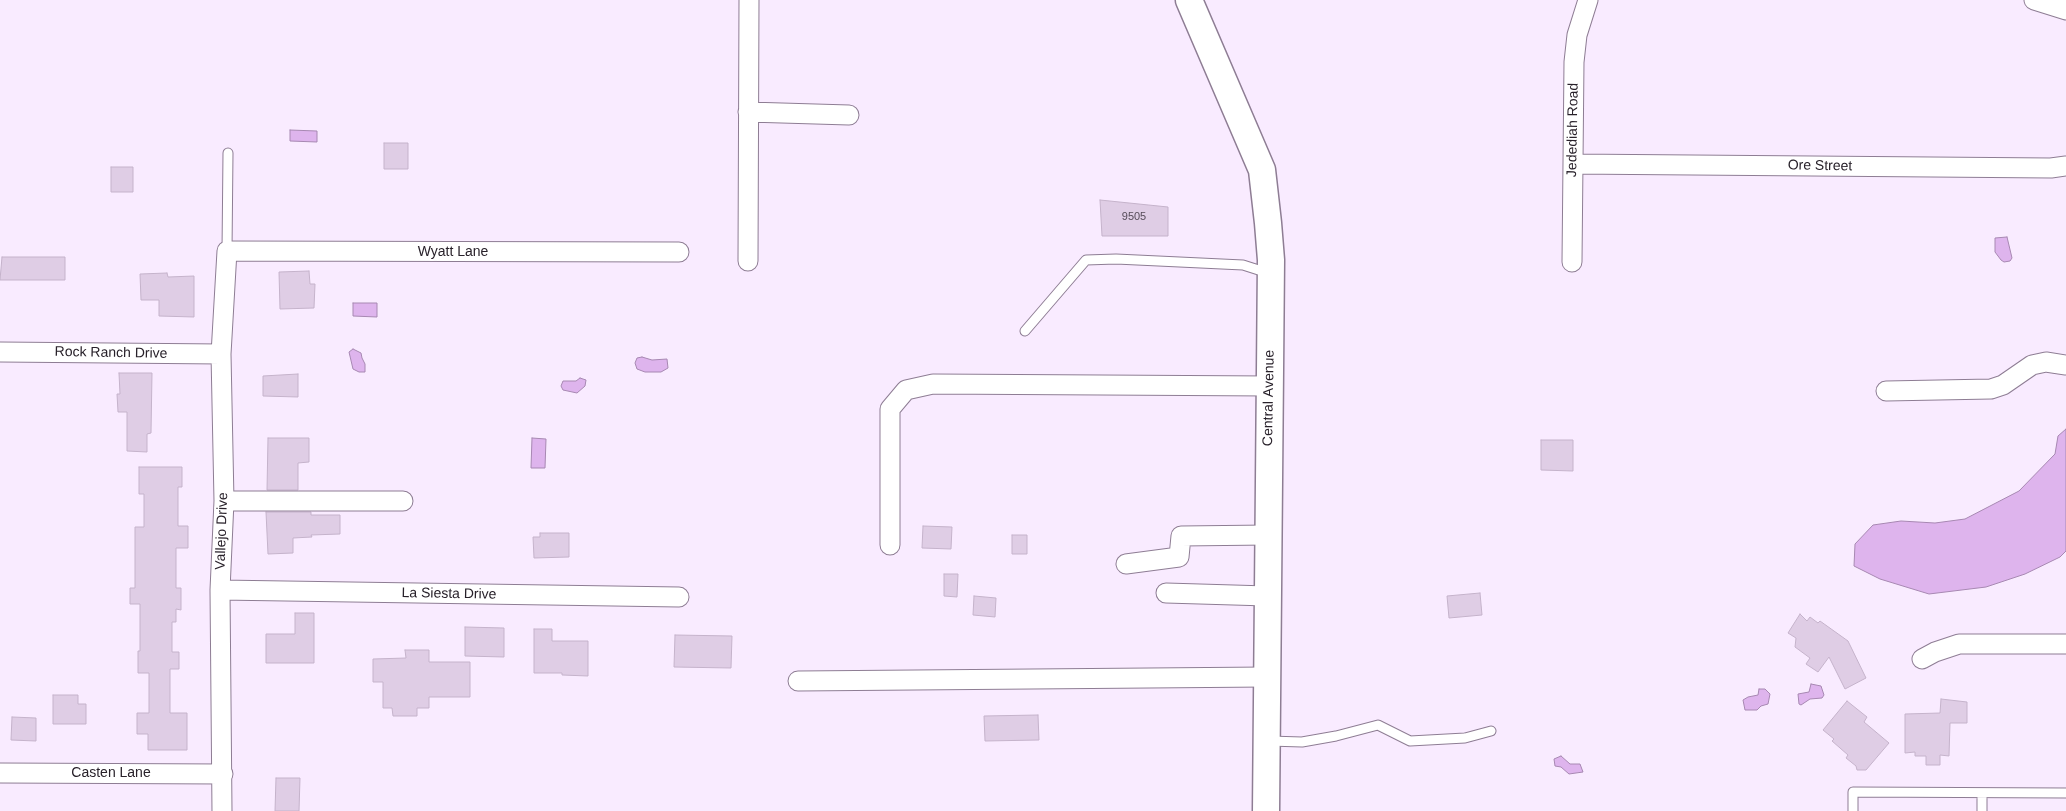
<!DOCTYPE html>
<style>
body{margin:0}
canvas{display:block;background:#f9ebff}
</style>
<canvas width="2066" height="811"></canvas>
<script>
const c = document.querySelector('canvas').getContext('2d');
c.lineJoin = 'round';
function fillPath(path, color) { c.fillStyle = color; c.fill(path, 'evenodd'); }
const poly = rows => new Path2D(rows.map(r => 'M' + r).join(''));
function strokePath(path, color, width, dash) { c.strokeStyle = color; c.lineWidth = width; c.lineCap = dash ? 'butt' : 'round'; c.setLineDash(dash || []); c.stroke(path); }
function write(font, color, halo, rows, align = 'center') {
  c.font = font + ' Arial,sans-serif'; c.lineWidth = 4; c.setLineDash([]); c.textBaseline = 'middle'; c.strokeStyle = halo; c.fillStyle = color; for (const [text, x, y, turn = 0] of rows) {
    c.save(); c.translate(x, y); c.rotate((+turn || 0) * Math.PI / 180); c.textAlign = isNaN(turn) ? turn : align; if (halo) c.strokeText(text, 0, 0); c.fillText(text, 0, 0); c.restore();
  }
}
const water = poly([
 [290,130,317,131,317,142,290,141,290,130],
 [2007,237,2012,258,2010,261,2004,262,2001,260,1995,252,1995,238,2007,237],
 [353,303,377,303,377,317,353,316,353,303],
 [353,349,361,353,362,358,365,364,365,372,359,372,353,369,349,352,353,349],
 [642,357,652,360,667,359,668,368,661,372,645,372,637,369,635,363,637,358,642,357],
 [580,378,586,380,585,386,577,393,563,390,561,386,563,381,576,381,580,378],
 [2066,429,2066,551,2060,557,2025,574,1986,587,1929,594,1880,579,1854,566,1855,544,1873,525,1901,521,1935,523,1965,519,2019,491,2055,454,2058,436,2066,429],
 [532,438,546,439,545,468,531,468,532,438],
 [1811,684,1821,686,1824,695,1822,698,1810,699,1801,705,1799,704,1798,694,1809,692,1811,684],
 [1759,689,1765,689,1770,694,1768,704,1761,706,1757,710,1745,710,1743,700,1748,697,1758,695,1759,689],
 [1561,756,1570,764,1580,764,1583,772,1569,774,1561,767,1555,766,1554,759,1561,756]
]);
fillPath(water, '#deb4ed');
strokePath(water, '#a788b2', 1);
const building = poly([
 [384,143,408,143,408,169,384,169,384,143],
 [111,167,133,167,133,192,111,192,111,167],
 [1100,200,1168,207,1168,236,1102,236,1100,200],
 [2,257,65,257,65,280,0,280,2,257],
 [309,271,310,284,315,284,314,308,280,309,279,272,309,271],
 [167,273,168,277,194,276,194,317,159,316,159,300,141,300,140,274,167,273],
 [119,373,152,373,151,433,147,434,147,452,127,451,127,412,118,412,117,394,120,394,119,373],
 [298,374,298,397,263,396,263,376,298,374],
 [268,438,309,438,309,462,298,463,298,490,267,490,268,438],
 [1541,440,1573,440,1573,471,1541,470,1541,440],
 [139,467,182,467,182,487,178,487,178,526,188,526,188,548,176,548,176,588,181,588,181,610,176,609,176,622,172,622,172,652,179,652,179,669,170,669,170,713,187,713,187,750,148,750,148,734,137,734,137,713,149,713,149,673,138,673,138,651,140,651,140,604,130,604,130,588,135,588,135,527,144,527,144,494,139,494,139,467],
 [266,512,311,512,311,515,340,515,340,534,311,535,312,537,293,538,293,553,268,554,266,512],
 [923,526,952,527,951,549,922,548,923,526],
 [540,533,569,533,569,557,534,558,533,537,540,537,540,533],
 [1012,535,1027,535,1027,554,1012,554,1012,535],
 [944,574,958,574,957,597,944,596,944,574],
 [1480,593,1482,615,1449,618,1447,596,1480,593],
 [974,596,996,598,995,617,973,615,974,596],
 [295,613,314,613,314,663,266,663,266,634,295,634,295,613],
 [1800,614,1807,621,1810,617,1818,623,1820,621,1848,641,1866,678,1845,689,1829,657,1818,672,1806,664,1810,658,1795,647,1796,638,1788,633,1800,614],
 [465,627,504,628,504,657,465,656,465,627],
 [534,629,552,629,552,641,588,641,588,676,562,675,562,673,534,673,534,629],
 [675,635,732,636,731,668,674,667,675,635],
 [405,650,429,650,429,662,470,662,470,697,429,697,429,708,417,708,417,716,393,716,392,708,383,708,383,682,373,682,373,659,406,658,405,650],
 [53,695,78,695,78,704,86,704,86,724,53,724,53,695],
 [1941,699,1967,702,1967,723,1950,723,1949,756,1940,755,1940,765,1926,765,1926,756,1915,756,1915,752,1905,753,1905,714,1940,713,1941,699],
 [1847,701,1867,717,1864,722,1889,743,1866,770,1857,770,1856,766,1846,758,1848,755,1832,741,1834,739,1823,730,1847,701],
 [1038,715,1039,740,985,741,984,716,1038,715],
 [12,717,36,718,36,741,11,740,12,717],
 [276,778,300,778,299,811,275,811,276,778]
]);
fillPath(building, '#dfcde5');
strokePath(building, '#c5b3cb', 1);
const lane = poly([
 [227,251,228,153],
 [1025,331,1086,260,1116,259,1243,265,1268,273],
 [1269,741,1302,742,1336,736,1378,725,1410,741,1465,738,1491,731],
 [1853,811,1853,792,2066,793],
 [1982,811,1982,793]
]);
const street = poly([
 [2034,0,2066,10],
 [748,112,849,115],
 [1573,164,2051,168,2066,166],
 [748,261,749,0],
 [1572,262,1574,62,1577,35,1588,0],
 [0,352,221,354],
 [1886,391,1991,389,2003,385,2032,365,2046,362,2066,365],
 [224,501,403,501],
 [890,545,890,409,906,390,933,384,1270,386],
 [1126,564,1179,557,1181,536,1268,535],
 [220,590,679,597],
 [1166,593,1267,596],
 [1922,659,1935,652,1959,644,2066,644],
 [798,681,1266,677],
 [0,773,223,774],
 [222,811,220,590,224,501,221,354,227,251,679,252]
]);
const secondary = poly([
 [1189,0,1262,170,1268,223,1271,260,1266,811]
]);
strokePath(lane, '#8e7d94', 11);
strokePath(street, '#8e7d94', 21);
strokePath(secondary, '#8e7d94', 29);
strokePath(lane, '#fff', 9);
strokePath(street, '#fff', 19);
strokePath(secondary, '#fff', 26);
write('11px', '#564c59', null, [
 ["9505",1134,217]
]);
write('14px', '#28212a', '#fff', [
 ["Jedediah Road",1573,130,-89],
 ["Ore Street",1820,166,1],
 ["Wyatt Lane",453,252],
 ["Rock Ranch Drive",111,353,1],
 ["Central Avenue",1269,398,-89],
 ["Vallejo Drive",222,531,-88],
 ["La Siesta Drive",449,594,1],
 ["Casten Lane",111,773]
]);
</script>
